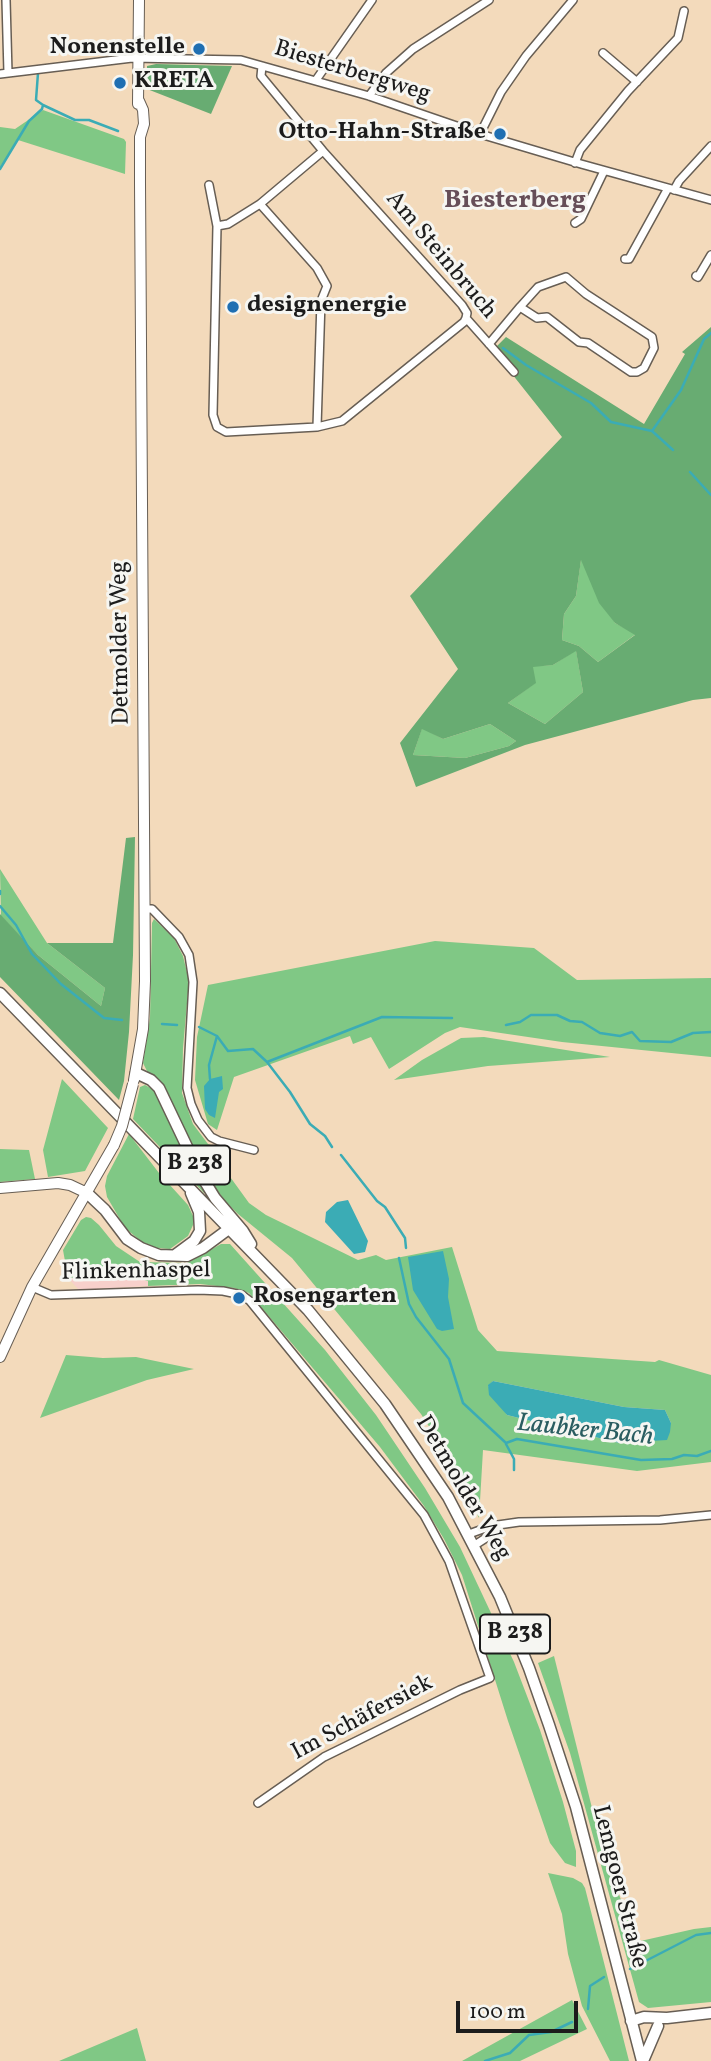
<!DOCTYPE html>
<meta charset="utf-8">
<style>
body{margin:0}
#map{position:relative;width:711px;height:2061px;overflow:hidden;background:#f3dabb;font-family:Vollkorn,serif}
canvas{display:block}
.scale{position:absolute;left:456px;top:2001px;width:122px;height:32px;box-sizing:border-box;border:4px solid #1c1c1c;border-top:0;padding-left:9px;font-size:21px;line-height:24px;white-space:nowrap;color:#1c1c1c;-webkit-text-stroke:5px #f6f6f2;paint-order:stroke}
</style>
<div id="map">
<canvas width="711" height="2061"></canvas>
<div class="scale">100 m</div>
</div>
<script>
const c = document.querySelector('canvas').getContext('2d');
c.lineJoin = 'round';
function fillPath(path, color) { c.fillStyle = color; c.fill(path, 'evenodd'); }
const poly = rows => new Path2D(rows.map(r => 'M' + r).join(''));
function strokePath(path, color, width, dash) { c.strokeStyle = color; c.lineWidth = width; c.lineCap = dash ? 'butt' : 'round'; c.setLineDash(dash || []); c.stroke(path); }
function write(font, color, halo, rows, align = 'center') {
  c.font = font + ' Vollkorn,serif'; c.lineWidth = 6; c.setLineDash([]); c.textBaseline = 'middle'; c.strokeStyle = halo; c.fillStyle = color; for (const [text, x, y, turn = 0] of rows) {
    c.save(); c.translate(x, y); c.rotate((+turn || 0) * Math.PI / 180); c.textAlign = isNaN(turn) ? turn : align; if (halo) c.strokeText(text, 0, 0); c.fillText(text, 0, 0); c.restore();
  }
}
fillPath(poly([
 [130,1276,148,1281,148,1286,79,1290,68,1278]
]), '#f7d0cb');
fillPath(poly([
 [43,110,124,139,126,142,125,174,18,140,0,167,0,127,15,129],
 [581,559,615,623,636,634,598,662,579,646,562,640,564,614,576,596],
 [576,650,583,692,545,724,508,703,535,683,532,666,553,665],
 [490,724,516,741,509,746,465,758,413,755,422,728,443,739],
 [0,869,47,943,105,988,101,1006,38,955,1,916],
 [154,919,174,938,183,956,189,981,183,1048,182,1093,193,1124,208,1144,228,1151,228,1174,249,1203,266,1215,358,1260,376,1255,386,1260,452,1247,478,1330,497,1351,655,1362,659,1360,711,1375,711,1462,637,1471,483,1450,479,1518,450,1459,421,1414,292,1258,238,1214,226,1202,203,1172,148,1073,143,1063,150,1018,152,923],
 [493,1381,624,1407,665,1410,671,1423,619,1443,507,1415,488,1386],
 [435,941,534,948,577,980,711,978,711,1057,562,1042,460,1027,445,1033,389,1069,371,1037,353,1044,350,1036,234,1077,217,1130,208,1124,195,1080,197,1037,208,985],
 [484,1037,610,1057,488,1066,394,1080,422,1060,461,1038],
 [62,1079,108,1128,85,1171,48,1177,43,1150],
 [145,1085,156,1091,206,1191,204,1193,133,1119,140,1087],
 [129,1134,159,1173,188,1205,193,1216,193,1225,188,1236,170,1249,157,1248,142,1242,125,1228,107,1197,105,1186,107,1176],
 [0,1149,29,1150,35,1179,0,1182],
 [86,1217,91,1218,99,1225,116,1246,140,1262,187,1263,221,1244,230,1244,325,1350,376,1415,425,1488,460,1547,514,1662,540,1730,563,1802,576,1851,576,1867,565,1863,550,1843,508,1721,462,1575,444,1539,424,1506,380,1447,249,1293,234,1288,200,1284,148,1286,148,1281,130,1276,68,1278,63,1250,81,1220],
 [66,1355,103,1358,136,1357,194,1369,147,1380,40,1418],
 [554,1656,601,1844,636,1942,694,1929,711,1927,711,2002,648,2008,639,2002,570,1753,538,1663],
 [548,1873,573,1878,582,1883,585,1888,629,2061,610,2061,582,2006,568,1954,562,1914],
 [572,2000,587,2029,520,2061,462,2061],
 [137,2028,146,2061,59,2061]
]), '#80c885');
fillPath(poly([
 [156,64,232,66,211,114,147,89,147,66],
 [711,327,711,698,693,700,525,745,416,787,400,743,458,669,410,596,562,437,493,350,506,337,644,424,685,354,682,352],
 [581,560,599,603,615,623,635,635,598,662,579,646,562,640,564,614,576,596],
 [576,651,583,692,545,724,508,703,536,683,533,667,553,665],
 [490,724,516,741,509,746,465,758,413,755,422,729,443,739],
 [135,837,133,955,129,1032,124,1081,119,1100,0,977,0,914,38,955,101,1006,105,988,47,943,113,943,126,838]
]), '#68ac72');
fillPath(poly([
 [222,1076,223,1089,219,1092,215,1118,209,1115,205,1109,204,1086,210,1079],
 [348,1200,368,1241,365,1252,354,1254,325,1222,326,1212,337,1202],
 [443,1251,449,1279,448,1297,454,1329,442,1331,437,1329,413,1290,408,1257],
 [493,1381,624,1407,665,1410,671,1423,670,1432,667,1440,619,1443,507,1415,489,1395,488,1385]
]), '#3bacb5');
strokePath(poly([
 [43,105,75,120,89,120,118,131],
 [0,169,29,121,42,109,43,105,36,100,38,73],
 [503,348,526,365,591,403,611,422,652,431,673,450],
 [652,431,681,390,704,339,711,333],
 [690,472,711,495],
 [0,891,0,894],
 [0,906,16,925,32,954,61,984,104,1018,122,1020],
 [162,1024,177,1025],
 [506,1025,520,1022,531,1015,557,1015,570,1021,582,1022,600,1033,620,1036,632,1032,640,1041,671,1042,693,1033,711,1032],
 [199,1027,217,1036,228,1051,253,1049,267,1062,290,1092,310,1124,325,1136,332,1147],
 [267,1062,382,1017,452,1018],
 [210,1079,209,1065,217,1036],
 [341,1155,377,1201,385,1207,405,1238,406,1248],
 [399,1258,409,1304,416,1317,449,1359,463,1403,506,1443,517,1439,641,1460,672,1459,684,1455,697,1456,711,1451],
 [506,1444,514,1459,514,1470],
 [630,1969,696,1935,711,1933],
 [588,2009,590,1986,604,1977],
 [485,2061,510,2053,529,2035,551,2032,572,2022]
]), '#3bacb5', 2.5);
const street = poly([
 [6,0,8,73],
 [603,53,637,82],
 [262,66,261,76,323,151,462,305,467,313,466,318,514,372],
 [0,74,132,58,241,60,369,96,480,134,581,164,711,200],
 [316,80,372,0],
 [369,96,386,73,413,49,489,0],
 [480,134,501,92,526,56,573,0],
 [323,151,260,204,228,224,217,226,213,415,217,427,226,432,317,427,342,421,464,322,466,318],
 [575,163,580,150,628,91,678,38,684,11],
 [209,185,217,226],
 [674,190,679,181,711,146],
 [260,204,317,268,327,286,321,301,317,427],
 [575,223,581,219,604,171],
 [625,259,629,259,667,190],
 [696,276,698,277,711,255],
 [489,344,520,307,538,287,566,277,586,294,652,337,654,348,644,368,637,372,631,372,588,343,579,342,547,317,537,318,520,307],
 [145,909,152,909,179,937,189,955,193,982,187,1088,191,1104,198,1120,211,1137,219,1141,254,1150],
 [32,1287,51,1295,198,1290,223,1291,242,1295,250,1301,424,1515,449,1561,490,1678,460,1690,324,1757,258,1803],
 [469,1534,491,1526,519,1522,660,1520,711,1515],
 [475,1545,492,1534,497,1527]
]);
const secondary = poly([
 [138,104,139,0],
 [134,1080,143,1029,145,981,140,183,140,137,144,124,143,110,139,101],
 [0,1188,58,1183,70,1185,87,1193],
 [0,1357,32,1287,114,1145]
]);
const primary = poly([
 [0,993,308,1310,385,1404,448,1497,500,1597,529,1668,549,1725,576,1807,642,2061],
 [136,1073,151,1080,159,1088,199,1172,215,1198,243,1231,251,1244],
 [87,1193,105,1210,127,1239,141,1248,159,1255,187,1256,203,1248,230,1228],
 [175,1255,194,1241,200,1231,199,1212,191,1193],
 [631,2021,644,2017,667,2018,711,2013],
 [643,2061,658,2026]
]);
strokePath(street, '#675e54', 10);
strokePath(secondary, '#675e54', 12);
strokePath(primary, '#675e54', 13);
strokePath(street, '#fff', 7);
strokePath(secondary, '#fff', 10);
strokePath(primary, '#fff', 10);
const secondaryBridge = poly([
 [114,1145,122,1126,133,1084]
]);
strokePath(secondaryBridge, '#675e54', 12, []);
strokePath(secondaryBridge, '#fff', 10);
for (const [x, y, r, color] of [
 [199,49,7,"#1f6fb2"],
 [120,83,7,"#1f6fb2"],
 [500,134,7,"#1f6fb2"],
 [233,307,7,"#1f6fb2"],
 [239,1298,7,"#1f6fb2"]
]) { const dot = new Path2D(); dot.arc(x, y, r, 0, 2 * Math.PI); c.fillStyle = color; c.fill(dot); strokePath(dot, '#f6f6f2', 2.5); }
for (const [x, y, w] of [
 [195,1165,70],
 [515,1634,70]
]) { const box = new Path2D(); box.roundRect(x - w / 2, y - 19.5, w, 39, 5); c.fillStyle = '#f6f6f2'; c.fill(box); strokePath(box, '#1c1c1c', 2); }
write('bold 23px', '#1c1c1c', null, [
 ["B 238",195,1165],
 ["B 238",515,1634]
]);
write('bold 24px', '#1c1c1c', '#f6f6f2', [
 ["Nonenstelle",185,49,"right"],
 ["KRETA",134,83],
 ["Otto-Hahn-Straße",486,134,"right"],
 ["designenergie",247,307],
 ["Rosengarten",253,1298]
], 'left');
write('24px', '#1c1c1c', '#f6f6f2', [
 ["Biesterbergweg",352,73,17],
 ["Am Steinbruch",440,256,50],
 ["Detmolder Weg",122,643,-91],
 ["Flinkenhaspel",136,1273,-1],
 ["Detmolder Weg",462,1489,59],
 ["Im Schäfersiek",363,1719,-28],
 ["Lemgoer Straße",618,1887,76]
]);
write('bold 26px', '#664e58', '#f6f6f2', [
 ["Biesterberg",515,202]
]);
write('italic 26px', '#2a5d61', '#f6f6f2', [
 ["Laubker Bach",585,1432,6]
]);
</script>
